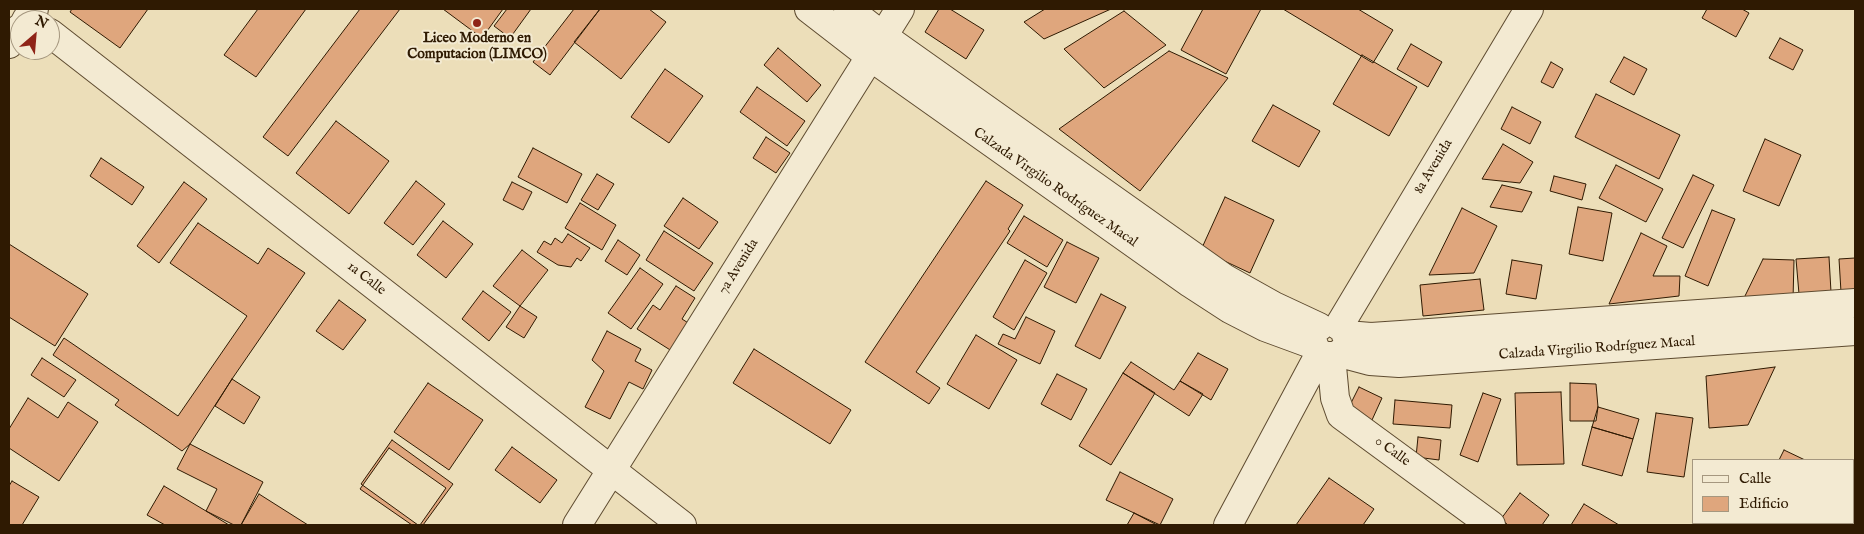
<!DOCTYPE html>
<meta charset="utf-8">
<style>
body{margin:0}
#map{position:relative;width:1864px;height:534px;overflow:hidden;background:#ecdeb9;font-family:"IM FELL English",serif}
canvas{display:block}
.frame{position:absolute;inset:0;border:10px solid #2f1a02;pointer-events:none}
.legend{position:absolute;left:1692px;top:459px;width:162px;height:65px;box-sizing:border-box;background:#f3ead2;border:1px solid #a5977f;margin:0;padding:6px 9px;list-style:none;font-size:15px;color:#2f1a02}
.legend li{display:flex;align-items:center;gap:10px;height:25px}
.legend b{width:25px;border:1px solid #a5977f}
.north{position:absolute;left:10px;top:10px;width:50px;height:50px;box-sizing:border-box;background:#f3ead2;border:1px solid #a5977f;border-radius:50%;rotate:27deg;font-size:14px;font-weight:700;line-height:20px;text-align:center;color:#2f1a02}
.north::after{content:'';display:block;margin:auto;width:18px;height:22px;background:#8f2418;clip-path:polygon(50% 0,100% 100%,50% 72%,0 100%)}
</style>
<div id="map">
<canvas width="1864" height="534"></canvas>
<div class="frame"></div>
<ul class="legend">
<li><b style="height:6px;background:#f3ead2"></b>Calle</li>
<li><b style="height:14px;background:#dfa67d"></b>Edificio</li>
</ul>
<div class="north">N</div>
</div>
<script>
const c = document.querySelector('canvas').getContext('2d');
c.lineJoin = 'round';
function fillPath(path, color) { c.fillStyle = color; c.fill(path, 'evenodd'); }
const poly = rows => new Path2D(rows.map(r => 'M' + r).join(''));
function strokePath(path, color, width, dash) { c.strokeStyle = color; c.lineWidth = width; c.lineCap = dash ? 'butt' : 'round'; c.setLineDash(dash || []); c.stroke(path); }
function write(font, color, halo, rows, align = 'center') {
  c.font = font + ' "IM FELL English",serif'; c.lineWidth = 4; c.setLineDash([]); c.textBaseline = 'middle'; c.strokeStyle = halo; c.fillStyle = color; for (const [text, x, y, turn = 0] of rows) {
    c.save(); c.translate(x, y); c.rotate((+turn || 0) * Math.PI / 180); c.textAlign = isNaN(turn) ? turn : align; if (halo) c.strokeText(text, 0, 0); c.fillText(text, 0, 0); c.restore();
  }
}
const building = poly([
 [72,9,148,9,120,48,70,12,72,9],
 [258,9,306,9,256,77,224,55,258,9],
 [360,9,400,9,288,156,263,137,360,9],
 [443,9,503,9,482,38,443,9],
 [507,9,531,9,510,38,494,26,507,9],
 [574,9,600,9,550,75,533,62,574,9],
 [600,9,649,9,666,22,621,79,574,42,600,9],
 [939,9,950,9,984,30,966,59,925,32,939,9],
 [1045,9,1111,9,1044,39,1024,22,1045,9],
 [1203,9,1261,9,1226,74,1181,50,1203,9],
 [1283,9,1358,9,1393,30,1373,63,1283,9],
 [1707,9,1742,9,1749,13,1736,37,1702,18,1707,9],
 [1124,11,1166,45,1104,88,1064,49,1124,11],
 [1780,38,1803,50,1793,70,1769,58,1780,38],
 [1411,44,1442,62,1428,87,1397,69,1411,44],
 [778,48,821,85,807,102,764,65,778,48],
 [1169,51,1228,78,1140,191,1059,129,1169,51],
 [1362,55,1417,87,1389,136,1333,104,1362,55],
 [1624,57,1647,69,1634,95,1610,82,1624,57],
 [1551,62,1563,69,1553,88,1541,82,1551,62],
 [665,69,703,96,669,143,631,117,665,69],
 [757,87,805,121,787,146,740,112,757,87],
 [1596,94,1680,135,1659,179,1575,137,1596,94],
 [1273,105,1320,131,1299,167,1252,141,1273,105],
 [1512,107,1541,122,1530,144,1501,129,1512,107],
 [336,121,389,161,349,214,296,173,336,121],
 [766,137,790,153,776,173,753,158,766,137],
 [1765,139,1801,155,1779,206,1743,191,1765,139],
 [1503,144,1533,162,1520,183,1482,179,1503,144],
 [533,148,582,174,567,203,518,177,533,148],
 [101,158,144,187,132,205,90,176,101,158],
 [1616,165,1663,189,1646,222,1599,198,1616,165],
 [597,174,614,184,598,210,581,200,597,174],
 [1693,175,1714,185,1683,248,1662,238,1693,175],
 [1554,176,1586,184,1582,200,1550,191,1554,176],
 [416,181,445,204,413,245,384,223,416,181],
 [986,181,1023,205,1008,229,1010,231,916,372,940,388,929,404,865,362,986,181],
 [184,182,207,199,159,263,137,246,184,182],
 [512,182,532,192,523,210,503,200,512,182],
 [1502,185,1532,192,1522,212,1490,207,1502,185],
 [1225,197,1274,220,1250,273,1201,250,1225,197],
 [683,198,718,222,699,249,664,226,683,198],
 [580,203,616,225,602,250,565,228,580,203],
 [1578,207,1612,213,1603,261,1569,254,1578,207],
 [1462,208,1497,226,1474,273,1429,275,1462,208],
 [1712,210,1735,219,1708,286,1685,276,1712,210],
 [1024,216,1063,240,1047,267,1007,243,1024,216],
 [443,221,473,244,446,278,417,255,443,221],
 [198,223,258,264,268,248,305,273,232,379,190,444,182,451,115,405,119,400,53,355,64,338,178,416,247,316,170,263,198,223],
 [664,231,713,263,694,291,646,260,664,231],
 [1641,233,1667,246,1653,276,1680,276,1679,296,1609,304,1641,233],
 [568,234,590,248,581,261,577,258,571,267,558,265,537,252,544,241,551,245,555,238,562,243,568,234],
 [618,240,640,255,627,275,605,261,618,240],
 [1067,242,1099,258,1076,303,1044,287,1067,242],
 [9,244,88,294,55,346,9,317,9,244],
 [522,250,548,270,520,306,493,286,522,250],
 [1829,257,1831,292,1799,294,1796,259,1829,257],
 [1855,258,1855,291,1841,292,1839,259,1855,258],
 [1763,259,1794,260,1793,300,1744,298,1763,259],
 [1025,260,1047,273,1014,330,993,317,1025,260],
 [1512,260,1542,265,1536,299,1506,294,1512,260],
 [640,268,663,284,631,329,608,313,640,268],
 [1480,279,1484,310,1423,316,1420,285,1480,279],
 [676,286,695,298,682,319,693,326,675,353,637,329,653,305,660,310,676,286],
 [483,291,511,312,489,341,462,319,483,291],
 [1101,294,1126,307,1100,359,1075,346,1101,294],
 [339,300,366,320,343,350,316,331,339,300],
 [520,306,537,317,524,338,506,327,520,306],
 [1026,317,1055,331,1040,364,998,344,1003,334,1015,339,1026,317],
 [607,331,641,349,635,361,652,370,643,389,629,382,610,419,585,407,604,371,592,360,607,331],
 [976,335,1017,360,989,409,947,384,976,335],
 [754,349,851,410,830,444,733,383,754,349],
 [1198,353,1228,369,1211,400,1180,381,1198,353],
 [42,358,76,380,64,397,31,375,42,358],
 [1131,362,1174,390,1180,381,1203,394,1189,416,1123,373,1131,362],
 [1775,367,1748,425,1709,428,1706,376,1775,367],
 [1123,373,1155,393,1111,465,1079,446,1123,373],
 [1057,374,1087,389,1071,420,1041,404,1057,374],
 [232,379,260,397,244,424,215,406,232,379],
 [428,383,483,420,449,470,394,432,428,383],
 [1570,383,1596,384,1598,407,1596,421,1570,421,1570,383],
 [1359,387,1382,398,1372,420,1348,409,1359,387],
 [1561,392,1564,464,1517,465,1515,393,1561,392],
 [1483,393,1501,399,1478,462,1460,455,1483,393],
 [28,398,58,418,68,402,98,422,59,481,9,448,9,429,28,398],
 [1395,400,1452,405,1450,428,1393,424,1395,400],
 [1598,407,1639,419,1633,439,1592,427,1598,407],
 [1656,413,1693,418,1684,477,1647,472,1656,413],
 [1592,427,1633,439,1622,476,1582,465,1592,427],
 [1418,437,1441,440,1439,460,1416,457,1418,437],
 [392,440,453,484,423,525,418,525,361,484,392,440],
 [190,444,263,482,241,525,234,525,206,511,217,489,177,469,190,444],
 [512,447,557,480,540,503,495,470,512,447],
 [389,448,446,488,420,525,412,525,360,489,389,448],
 [1784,450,1805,460,1779,460,1784,450],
 [1120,472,1173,499,1160,525,1106,500,1120,472],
 [1329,478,1374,509,1363,525,1296,525,1329,478],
 [12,481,39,497,22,525,9,525,9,486,12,481],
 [164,486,206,511,229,525,165,525,147,515,164,486],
 [1520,493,1549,515,1542,525,1508,525,1501,519,1520,493],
 [259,494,308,525,241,525,259,494],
 [1584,504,1619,525,1571,525,1584,504],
 [1134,513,1157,525,1127,525,1134,513],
 [1709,523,1753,523,1752,525,1713,525,1709,523]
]);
fillPath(building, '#dfa67d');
strokePath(building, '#2f1a02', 1);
const minor = poly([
 [809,9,871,57,1190,283,1230,309,1265,327,1314,345],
 [848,9,884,37,1224,278,1274,306,1319,327],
 [26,20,34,9],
 [50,33,682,525],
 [9,44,20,28],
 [1339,326,1529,9],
 [1346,335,1371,337,1401,335,1855,303],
 [1340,353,1370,361,1399,363,1855,331],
 [1331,356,1335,398,1341,415,1491,525],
 [577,525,900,9],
 [1228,525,1320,353]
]);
strokePath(minor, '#5e4b30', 30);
strokePath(minor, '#f3ead2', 28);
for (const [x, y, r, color] of [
 [477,23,5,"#8f2418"]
]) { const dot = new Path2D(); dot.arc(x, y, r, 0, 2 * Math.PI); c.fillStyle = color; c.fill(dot); strokePath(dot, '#f3ead2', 2); }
write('bold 14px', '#2f1a02', '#f3ead2', [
 ["Liceo Moderno en",477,39],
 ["Computacion (LIMCO)",477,55]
]);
write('14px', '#2f1a02', '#f3ead2', [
 ["8a Avenida",1434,167,-59],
 ["Calzada Virgilio Rodríguez Macal",1055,188,35],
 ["7a Avenida",739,267,-58],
 ["1a Calle",366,279,38],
 ["Calzada Virgilio Rodríguez Macal",1597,349,-4],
 ["0 Calle",1392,452,36]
]);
</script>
